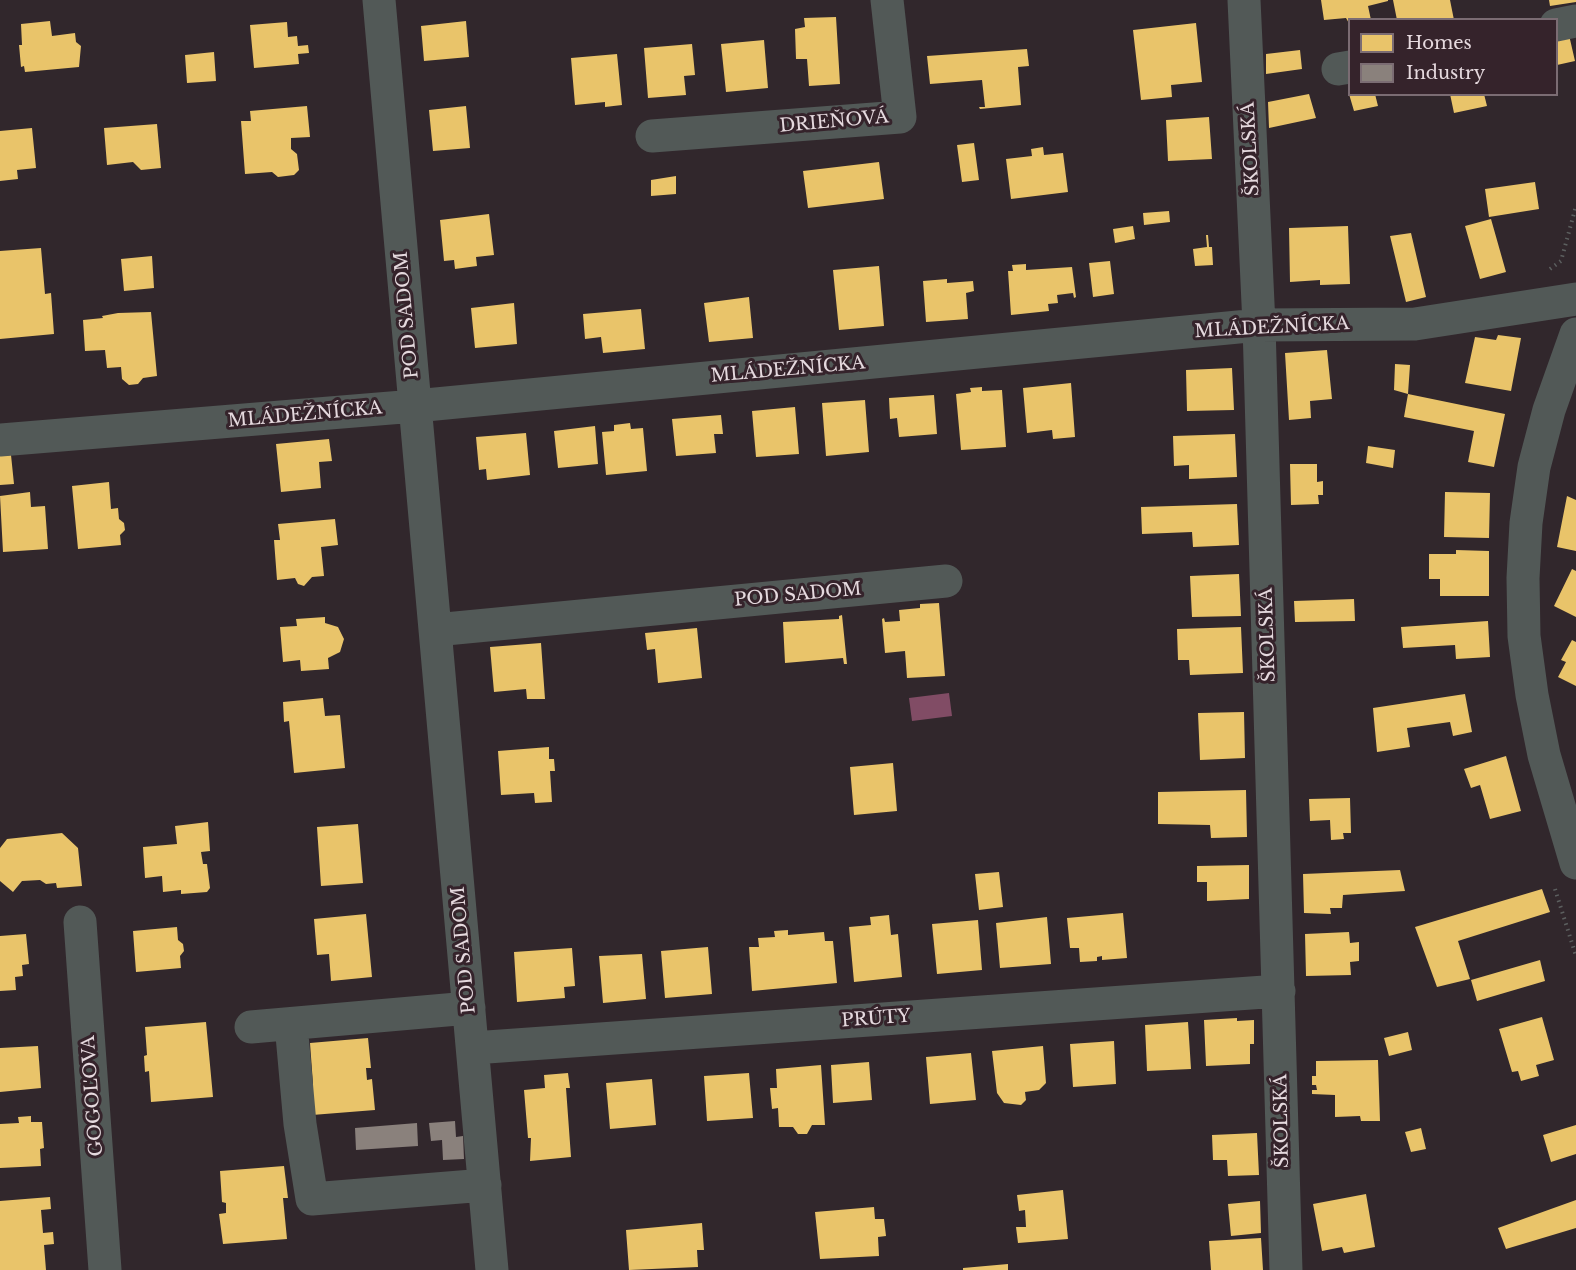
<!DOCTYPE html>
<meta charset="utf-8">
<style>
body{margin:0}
#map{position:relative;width:1576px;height:1270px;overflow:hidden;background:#31272c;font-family:"Libre Baskerville",serif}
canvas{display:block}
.legend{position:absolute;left:1348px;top:18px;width:210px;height:78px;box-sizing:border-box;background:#35232b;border:2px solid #7b6c73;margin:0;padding:8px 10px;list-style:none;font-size:18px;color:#e5d9de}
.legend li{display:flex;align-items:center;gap:12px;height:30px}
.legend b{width:30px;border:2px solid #7b6c73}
</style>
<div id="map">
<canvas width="1576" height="1270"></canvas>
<ul class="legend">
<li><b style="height:16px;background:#e9c46a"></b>Homes</li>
<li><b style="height:16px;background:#8a817c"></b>Industry</li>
</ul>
</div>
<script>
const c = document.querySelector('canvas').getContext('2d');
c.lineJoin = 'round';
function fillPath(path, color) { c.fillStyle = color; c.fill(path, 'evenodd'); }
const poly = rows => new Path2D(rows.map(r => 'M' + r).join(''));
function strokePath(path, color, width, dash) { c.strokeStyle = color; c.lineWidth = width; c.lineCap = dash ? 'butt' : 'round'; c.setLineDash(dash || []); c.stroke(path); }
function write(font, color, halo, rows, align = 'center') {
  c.font = font + ' "Libre Baskerville",serif'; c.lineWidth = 6; c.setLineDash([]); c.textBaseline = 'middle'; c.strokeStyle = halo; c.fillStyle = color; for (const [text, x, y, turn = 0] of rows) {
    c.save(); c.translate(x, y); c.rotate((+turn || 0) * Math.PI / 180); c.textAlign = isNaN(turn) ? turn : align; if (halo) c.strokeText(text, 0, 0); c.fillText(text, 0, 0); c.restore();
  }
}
fillPath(poly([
 [949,693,952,716,912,721,909,698]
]), '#814c65');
fillPath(poly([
 [1321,0,1388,0,1388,1,1368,6,1371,20,1350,20,1350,25,1346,18,1324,20],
 [1393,0,1450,0,1454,20,1397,20],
 [1549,0,1576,0,1576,2,1550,6],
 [836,17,840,84,809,86,807,59,796,59,795,29,805,27,804,18],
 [50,21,52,36,75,33,76,42,81,46,79,67,25,72,24,66,21,67,19,45,22,45,21,24],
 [466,21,469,57,424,61,421,26],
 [287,22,288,37,297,36,298,46,308,45,309,53,298,54,299,64,254,68,250,25],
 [1196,23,1202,82,1171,85,1172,97,1141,100,1133,30],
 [1569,35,1575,61,1557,65,1557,38],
 [764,40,768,88,726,92,721,44],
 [692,44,695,75,684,76,686,95,648,98,644,48],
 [1027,49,1029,66,1018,67,1021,105,980,109,979,107,985,107,982,80,930,84,927,56],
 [1300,50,1302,69,1266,74,1266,54],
 [214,52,216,81,187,83,185,55],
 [617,54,622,105,605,107,605,102,575,105,571,58],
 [1309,94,1316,118,1269,128,1268,102],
 [1349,94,1375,94,1378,106,1354,111],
 [1450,94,1484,94,1487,106,1454,113],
 [307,106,310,137,291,138,291,149,297,154,299,170,294,175,278,177,272,172,245,174,241,121,251,121,250,111],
 [466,106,470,148,433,151,429,110],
 [1209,117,1212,159,1168,161,1166,120],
 [157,124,161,168,141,170,133,162,107,165,104,128],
 [32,128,36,168,17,170,18,179,0,181,0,131],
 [974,143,979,180,962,182,957,145],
 [1043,147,1044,155,1063,153,1068,192,1011,199,1006,159,1032,156,1031,149],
 [879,162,884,199,808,208,803,171],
 [676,176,676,194,651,196,651,180],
 [1535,182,1539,209,1489,217,1485,189],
 [1169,211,1170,222,1144,225,1143,213],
 [489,214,494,255,476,257,477,266,455,269,454,260,444,261,440,220],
 [1491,219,1506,272,1480,279,1465,226],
 [1133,226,1135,239,1115,243,1113,229],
 [1348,226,1350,284,1320,285,1320,280,1290,282,1289,228],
 [1411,233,1426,297,1406,302,1390,236],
 [1206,235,1208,235,1209,247,1212,247,1213,265,1195,266,1193,249,1207,247],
 [41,248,45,294,51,293,54,334,0,339,0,251],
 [152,256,154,288,124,291,121,259],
 [1110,261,1114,294,1093,297,1089,263],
 [1026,264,1026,270,1072,267,1076,297,1074,298,1073,293,1057,295,1058,303,1048,304,1049,311,1011,315,1008,271,1013,271,1012,265],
 [879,266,884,326,839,330,833,270],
 [947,279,947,283,973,281,974,291,966,293,968,319,926,322,923,281],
 [749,297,753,338,709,342,704,303],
 [514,303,517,344,475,348,471,308],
 [641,309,645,349,603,353,601,337,585,339,583,314],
 [151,312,157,376,143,378,138,384,129,385,122,379,121,367,107,368,105,350,85,351,83,320,103,318,102,316,118,313],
 [1498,335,1521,338,1511,391,1465,383,1475,337,1496,340],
 [1327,350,1332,399,1310,401,1311,418,1289,420,1285,353],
 [1395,364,1410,365,1408,394,1505,414,1494,467,1468,462,1474,431,1404,417,1408,394,1394,390],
 [1232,368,1234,410,1187,411,1186,370],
 [1071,383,1075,437,1053,439,1052,430,1027,433,1023,388],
 [982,387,982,391,1002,390,1006,447,961,450,956,394,971,392,970,388],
 [934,395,937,434,899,437,897,418,890,419,889,398],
 [865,400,869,452,826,456,822,403],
 [795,407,799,454,756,457,752,411],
 [721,415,723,434,714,434,716,453,676,456,672,419],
 [630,423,631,429,643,428,647,471,606,475,602,432,614,431,614,425],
 [595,426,598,464,558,468,554,431],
 [526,433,530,475,487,480,486,469,479,470,476,437],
 [1235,434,1237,477,1189,479,1189,465,1174,466,1173,436],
 [329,439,332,461,319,462,321,488,281,492,276,444],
 [1368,446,1395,450,1393,468,1366,463],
 [11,455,14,484,0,485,0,456],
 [1290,464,1317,464,1317,482,1323,481,1323,495,1318,495,1319,504,1291,505],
 [109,482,111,509,118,508,119,519,124,523,125,530,120,535,121,545,78,549,72,486],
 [30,492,31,507,45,506,48,549,3,552,0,496],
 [1445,492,1490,493,1489,538,1444,537],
 [1567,496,1576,500,1576,551,1557,547],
 [1237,504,1239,545,1193,547,1192,532,1142,534,1141,507],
 [335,519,338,545,321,547,324,576,312,577,304,586,298,584,295,578,277,580,274,540,280,540,278,524],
 [1456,550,1489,551,1489,596,1440,596,1440,579,1429,579,1429,554,1456,554],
 [1572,569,1576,571,1576,617,1554,606],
 [1239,574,1241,616,1192,617,1190,576],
 [1354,599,1355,621,1295,622,1294,601],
 [939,603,945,676,907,678,905,651,885,653,882,619,884,618,885,622,900,621,899,610,920,608,920,604],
 [842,615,847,664,844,664,843,658,785,663,783,622,839,619,839,616],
 [325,617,325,623,338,627,344,639,340,652,328,658,329,669,301,671,300,660,283,662,280,627,297,626,296,619],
 [1488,621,1490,657,1456,659,1455,645,1403,648,1401,627],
 [1241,627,1243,673,1190,675,1189,660,1178,660,1177,629],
 [697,628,702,678,658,683,655,649,647,650,645,633],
 [1572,640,1576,642,1576,686,1558,677,1566,662,1561,660],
 [541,643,545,699,527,699,526,689,494,692,490,647],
 [1465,694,1472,732,1453,736,1450,722,1407,728,1410,747,1377,752,1373,708],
 [323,698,325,716,340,715,345,768,294,773,289,721,284,722,283,702],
 [1244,712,1245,758,1200,760,1198,713],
 [549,747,549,759,554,759,555,771,550,771,552,802,535,803,534,793,501,795,498,751],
 [1506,756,1521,811,1490,819,1480,785,1471,788,1464,769],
 [893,763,897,811,854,815,850,767],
 [1246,790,1247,837,1211,838,1210,825,1158,824,1158,792],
 [1350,798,1351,833,1343,833,1344,839,1331,840,1330,820,1310,821,1309,799],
 [208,822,210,851,201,852,203,864,207,864,210,888,207,892,181,894,181,890,163,892,162,876,145,878,143,847,177,844,175,826],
 [358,824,363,883,321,886,317,827],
 [62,833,78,848,82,886,57,888,56,883,46,884,40,880,22,881,13,892,0,881,0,848,7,839],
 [1249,865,1249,899,1207,901,1207,882,1197,882,1197,866],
 [1400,870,1405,891,1343,895,1342,908,1330,908,1331,914,1304,913,1303,874],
 [999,872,1003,907,979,910,975,874],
 [1542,889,1550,912,1458,941,1470,979,1437,987,1415,927],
 [1123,913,1127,958,1102,960,1102,956,1097,957,1097,961,1080,962,1079,948,1070,948,1067,918],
 [366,914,372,977,331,981,329,954,317,955,314,919],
 [889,915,891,935,898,934,902,977,854,982,849,927,871,925,870,917],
 [1047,917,1051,964,1000,968,996,923],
 [978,920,982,970,937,974,932,924],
 [177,927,178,940,183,944,184,951,180,956,181,968,136,972,133,931],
 [788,930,788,935,824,932,825,941,833,941,837,983,752,991,749,947,759,947,758,938,775,937,774,931],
 [1349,932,1350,943,1359,942,1359,961,1350,962,1351,975,1306,976,1305,934],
 [26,934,29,964,22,965,23,976,15,977,16,990,0,991,0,936],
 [708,947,712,994,665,998,661,951],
 [572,948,575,986,564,987,565,998,517,1002,514,952],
 [642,954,646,999,603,1003,599,956],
 [1540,960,1545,981,1477,1001,1471,980],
 [1542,1017,1554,1060,1536,1065,1539,1076,1521,1081,1518,1071,1512,1072,1499,1029],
 [1237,1018,1237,1021,1254,1020,1254,1044,1250,1044,1250,1064,1206,1066,1204,1020],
 [206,1022,213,1097,151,1102,149,1071,145,1072,144,1056,147,1055,145,1027],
 [1188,1022,1191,1069,1147,1071,1145,1025],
 [1408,1032,1412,1050,1389,1056,1384,1038],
 [368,1038,371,1068,366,1068,367,1080,372,1079,375,1110,312,1115,310,1085,313,1084,310,1043],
 [1114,1041,1116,1084,1073,1087,1070,1044],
 [38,1046,41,1088,0,1092,0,1048],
 [1043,1046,1046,1083,1039,1090,1025,1092,1026,1100,1021,1105,1004,1103,997,1093,992,1051],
 [971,1053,976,1100,930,1104,926,1057],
 [1378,1060,1380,1121,1361,1121,1360,1116,1335,1117,1335,1095,1312,1094,1312,1090,1317,1090,1316,1085,1312,1085,1312,1076,1316,1076,1316,1061],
 [869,1062,872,1100,833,1103,831,1065],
 [821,1065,825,1125,812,1125,807,1134,798,1134,793,1127,779,1127,778,1108,772,1109,770,1088,777,1088,776,1069],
 [568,1073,570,1088,566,1088,571,1157,530,1161,531,1138,528,1138,524,1090,545,1088,544,1075],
 [749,1073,753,1118,707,1121,704,1076],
 [652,1079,656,1125,610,1129,606,1083],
 [31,1116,31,1122,42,1122,44,1148,40,1149,41,1166,0,1168,0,1124,19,1123,18,1117],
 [1576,1125,1576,1154,1551,1162,1543,1135],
 [1421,1128,1426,1149,1411,1152,1405,1132],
 [1257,1133,1259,1175,1228,1176,1227,1160,1213,1160,1212,1135],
 [284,1166,288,1198,283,1198,287,1239,223,1244,219,1214,226,1213,226,1203,222,1202,220,1171],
 [1063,1190,1068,1239,1018,1243,1016,1227,1026,1227,1025,1210,1019,1211,1017,1195],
 [1366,1194,1375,1247,1344,1253,1342,1247,1322,1251,1313,1204],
 [50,1197,51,1209,41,1210,43,1233,53,1232,54,1244,44,1245,46,1270,0,1270,0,1201],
 [1576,1200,1576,1228,1506,1249,1498,1228],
 [1260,1201,1261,1233,1231,1236,1228,1204],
 [874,1207,875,1219,884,1219,886,1236,878,1237,879,1256,820,1259,815,1212],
 [702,1223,704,1250,697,1250,698,1267,629,1270,626,1230],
 [1261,1238,1263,1270,1211,1270,1209,1241],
 [1008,1264,1008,1270,963,1270,963,1268]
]), '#e9c46a');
fillPath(poly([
 [455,1121,456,1137,463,1136,464,1159,443,1160,442,1140,431,1141,429,1123],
 [417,1123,418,1146,356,1150,355,1128]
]), '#8a817c');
strokePath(poly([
 [1550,269,1561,261,1576,206],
 [1555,889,1576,956]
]), '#5c5f5f', 4, [1.5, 4.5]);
strokePath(poly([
 [379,0,492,1270],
 [1244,0,1259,325,1286,1270],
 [1556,25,1576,21],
 [1338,69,1350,67],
 [652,136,900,117,887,0],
 [1576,334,1549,410,1534,467,1526,523,1523,578,1524,636,1532,695,1544,755,1576,863],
 [0,440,415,406,1259,325,1415,324,1576,299],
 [435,630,946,581],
 [80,922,105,1270],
 [291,1024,300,1124,312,1199,485,1185],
 [251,1027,469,1008],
 [473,1048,1279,991]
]), '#525957', 33);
write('18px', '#e5d9de', '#35232b', [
 ["DRIEŇOVÁ",834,122,-5],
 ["ŠKOLSKÁ",1251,149,-93],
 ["POD SADOM",407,315,-95],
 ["MLÁDEŽNÍCKA",1272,328,-3],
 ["MLÁDEŽNÍCKA",788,370,-5],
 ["MLÁDEŽNÍCKA",305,415,-5],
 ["POD SADOM",798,595,-5],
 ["ŠKOLSKÁ",1268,635,-92],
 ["POD SADOM",464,950,-95],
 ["PRÚTY",876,1019,-4],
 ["GOGOĽOVA",93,1096,-94],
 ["ŠKOLSKÁ",1282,1121,-91]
]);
</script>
